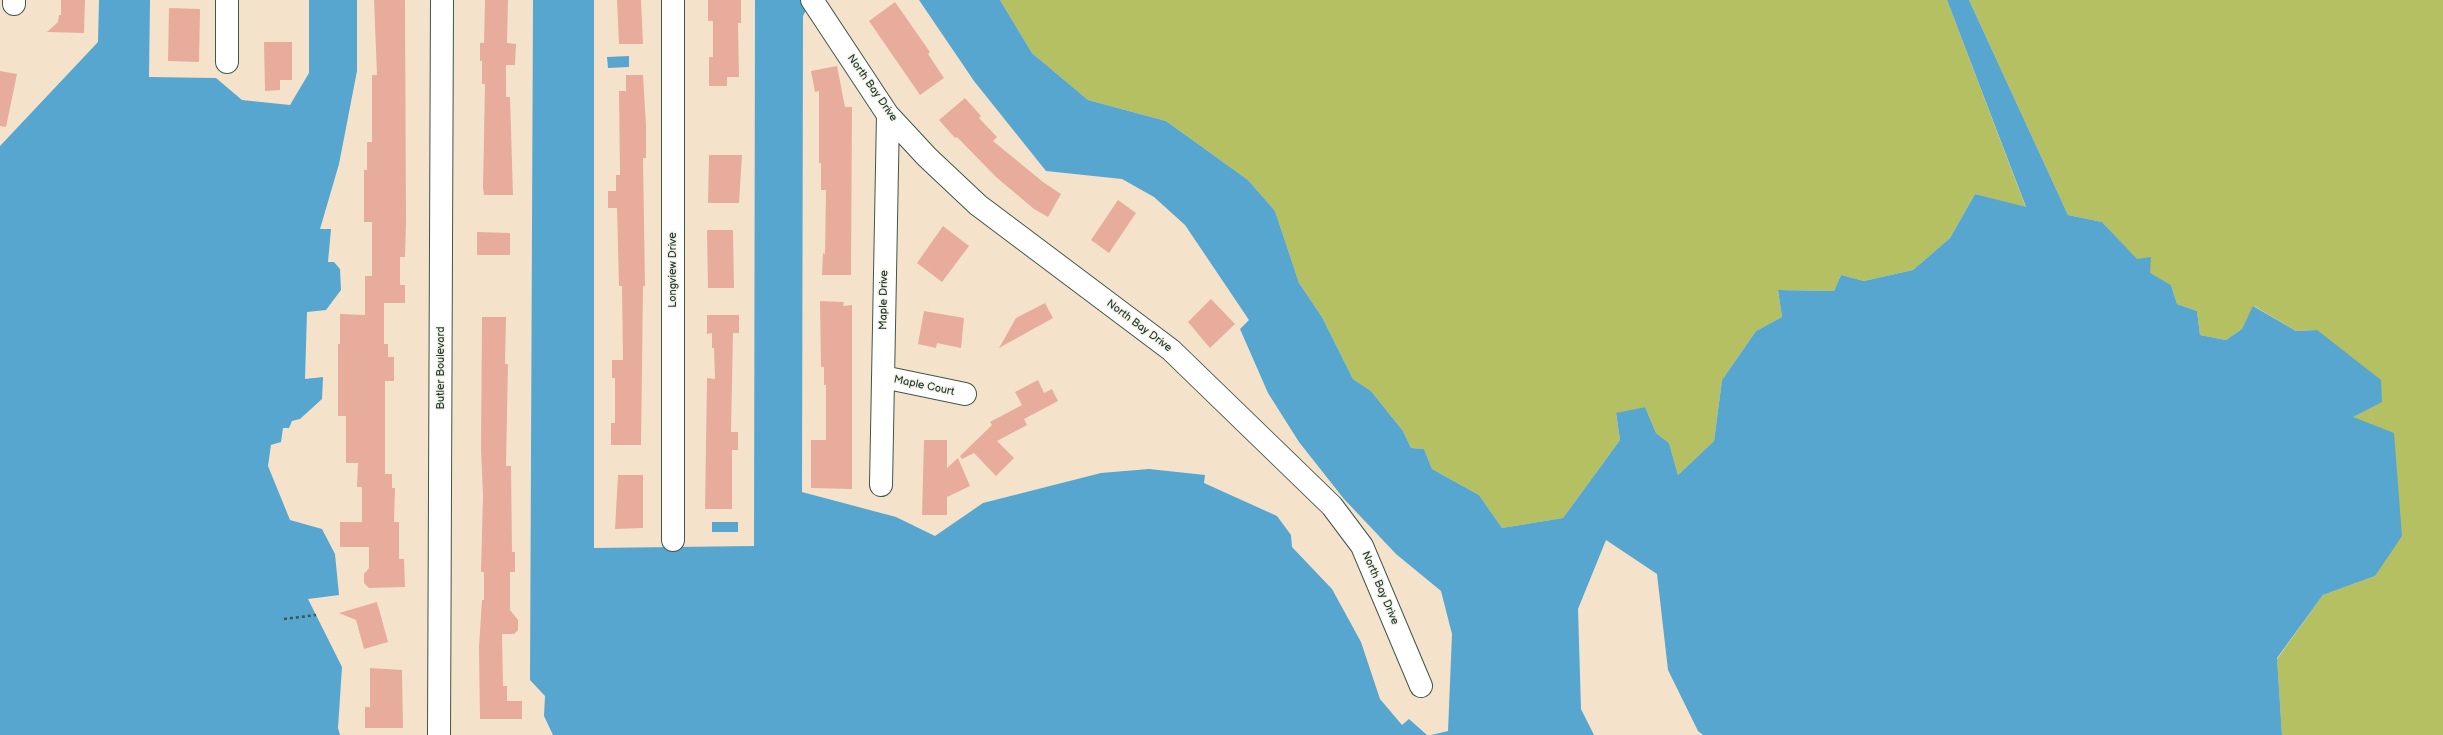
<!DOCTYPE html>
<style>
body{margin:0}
canvas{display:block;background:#f4e3ca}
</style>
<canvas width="2443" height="735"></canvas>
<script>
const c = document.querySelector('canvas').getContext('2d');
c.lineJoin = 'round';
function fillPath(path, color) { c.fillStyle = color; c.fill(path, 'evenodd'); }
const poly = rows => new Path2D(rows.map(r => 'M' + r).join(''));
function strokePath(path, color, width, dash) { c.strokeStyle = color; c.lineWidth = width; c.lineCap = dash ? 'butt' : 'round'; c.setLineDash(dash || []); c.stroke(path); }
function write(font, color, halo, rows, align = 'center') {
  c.font = font + ' "Balsamiq Sans",sans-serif'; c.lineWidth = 3; c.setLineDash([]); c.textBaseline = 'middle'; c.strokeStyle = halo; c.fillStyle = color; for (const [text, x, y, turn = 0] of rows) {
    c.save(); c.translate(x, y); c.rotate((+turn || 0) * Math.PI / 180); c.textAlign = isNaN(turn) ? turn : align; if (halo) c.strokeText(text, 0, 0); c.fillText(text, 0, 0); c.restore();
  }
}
fillPath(poly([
 [1000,0,1947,0,2026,208,1975,194,1950,238,1913,270,1864,281,1841,275,1834,291,1778,290,1782,317,1756,331,1722,380,1714,441,1678,475,1669,443,1656,433,1645,407,1616,414,1620,440,1563,518,1502,528,1479,495,1432,469,1424,449,1411,448,1403,431,1371,391,1353,379,1322,317,1299,283,1275,211,1248,180,1166,121,1088,100,1032,53],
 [1969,0,2443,0,2443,735,2282,735,2277,659,2323,595,2375,576,2353,417,2317,330,2296,331,2254,306,2242,329,2226,340,2200,335,2197,311,2177,304,2171,285,2149,273,2102,222,2068,215]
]), '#b4c062');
fillPath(poly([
 [99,0,150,0,149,77,216,78,242,100,290,105,309,73,309,0,357,0,357,71,339,164,320,229,331,229,328,262,334,262,340,269,341,290,326,310,307,312,305,379,323,377,322,399,300,419,292,421,289,428,283,428,281,442,271,445,268,466,290,520,322,529,335,554,339,595,308,599,342,667,338,728,340,735,0,735,0,146,98,42],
 [533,0,594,0,594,548,754,546,755,0,800,0,806,10,803,16,802,492,896,517,935,536,983,503,1101,473,1149,469,1205,475,1204,483,1277,516,1291,535,1292,547,1332,589,1361,642,1380,699,1402,725,1409,719,1427,735,553,735,544,716,545,696,530,680],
 [919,0,1000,0,1032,53,1088,100,1166,121,1248,180,1275,211,1299,283,1322,317,1353,379,1371,391,1403,431,1411,448,1424,449,1432,469,1479,495,1502,528,1563,518,1620,440,1616,413,1645,407,1656,433,1669,443,1678,475,1714,441,1722,380,1756,331,1782,317,1778,290,1834,291,1841,275,1864,281,1913,270,1950,238,1975,194,2026,207,1947,0,1969,0,2068,215,2102,222,2137,259,2151,257,2150,273,2171,285,2177,304,2197,311,2200,335,2226,340,2242,329,2253,306,2296,331,2317,330,2381,380,2382,402,2353,417,2394,433,2402,536,2375,576,2323,595,2277,658,2282,735,1703,735,1698,731,1668,670,1657,574,1606,540,1578,609,1581,709,1594,735,1431,735,1448,731,1452,634,1441,591,1396,554,1344,499,1299,442,1268,393,1240,329,1249,320,1185,225,1154,197,1122,179,1046,171,974,81],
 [629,56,629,67,608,68,607,57],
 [712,522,738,522,738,532,712,532]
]), '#56a6d0');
fillPath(poly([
 [61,0,85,0,84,33,47,32,58,22,59,15,61,15],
 [374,0,405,0,406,222,405,257,400,257,400,285,405,285,405,303,384,303,384,344,388,344,388,357,394,357,394,381,385,381,385,474,392,474,392,488,395,488,394,522,399,522,399,559,404,559,405,587,369,588,364,583,364,574,369,568,369,547,340,547,340,522,362,522,362,487,357,487,358,463,346,463,346,416,338,416,338,344,340,344,340,314,365,315,365,276,372,276,372,222,364,222,364,170,367,170,367,142,372,142,372,75,377,75],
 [485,0,508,0,507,43,516,44,515,65,506,65,506,97,510,97,513,195,484,195,483,187,485,84,482,84,482,61,480,61,480,43,484,43],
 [617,0,641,0,643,44,619,44],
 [708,0,741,0,741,23,738,23,739,77,727,77,727,86,709,86,709,57,713,57,713,21,708,21],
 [895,2,930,52,928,54,944,78,920,95,869,21],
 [169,8,200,9,199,62,168,61],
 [264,42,292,42,292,80,280,80,280,90,265,91],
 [837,66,845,107,852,107,851,275,822,275,823,253,825,254,826,190,821,190,821,163,819,163,819,91,815,92,811,71],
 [0,71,17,74,6,127,0,126],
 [626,75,643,75,646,126,646,158,643,158,645,286,643,286,641,445,611,445,611,423,615,423,615,378,612,378,612,360,623,360,622,286,619,286,617,208,608,208,608,191,616,191,616,175,620,175,619,91,626,91],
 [965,98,981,116,979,118,997,137,993,141,1043,182,1061,194,1048,217,1034,209,996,177,957,137,955,138,939,120],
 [709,155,742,155,739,203,708,203],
 [1118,200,1136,213,1109,253,1091,240],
 [943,226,969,246,942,282,917,263],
 [707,230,733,230,734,288,708,288],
 [477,232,510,233,510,255,477,255],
 [1211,299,1235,324,1210,348,1188,322],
 [820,301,844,302,843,306,852,305,852,489,811,488,811,440,826,440,826,385,824,385,824,367,821,367],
 [1045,303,1053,318,999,348,1016,318],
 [924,311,964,318,961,348,937,343,936,348,918,344],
 [707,315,739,315,739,333,733,333,731,432,738,432,738,450,732,450,732,509,705,509,707,378,715,379,714,348,712,348,712,333,707,334],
 [482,317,506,317,505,364,508,364,506,466,511,466,512,552,515,552,515,572,510,572,510,610,518,620,518,630,514,634,502,634,503,686,507,686,507,701,522,701,522,719,480,719,479,647,482,600,484,600,484,572,481,572,483,496,481,448],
 [1038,380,1044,393,1052,389,1058,401,1024,419,1027,425,997,441,1014,458,996,476,974,453,962,459,960,456,992,425,990,422,1022,405,1015,392],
 [924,440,947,440,947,468,958,458,970,486,947,497,947,515,922,515],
 [618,475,643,475,643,528,615,529],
 [377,602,388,642,364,649,356,620,339,613],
 [370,668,402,670,403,728,365,728,365,707,370,707]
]), '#e8ac9d');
const minor = poly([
 [812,0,888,115,927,157,978,205,1171,350,1332,506,1362,546,1421,686],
 [14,4,14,0],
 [227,62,227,0],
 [883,377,965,394],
 [881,485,888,115],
 [673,540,673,0],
 [439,735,442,0]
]);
strokePath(minor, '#3f564a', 24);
strokePath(poly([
 [284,619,316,615]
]), '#3f564a', 2.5, [3, 3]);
strokePath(minor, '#fff', 22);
write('11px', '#1f3d34', '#f7f3e8', [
 ["North Bay Drive",872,88,55],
 ["Longview Drive",673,270,-90],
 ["Maple Drive",884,300,-89],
 ["North Bay Drive",1139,326,37],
 ["Butler Boulevard",441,368,-90],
 ["Maple Court",924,386,12],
 ["North Bay Drive",1380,588,67]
]);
</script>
